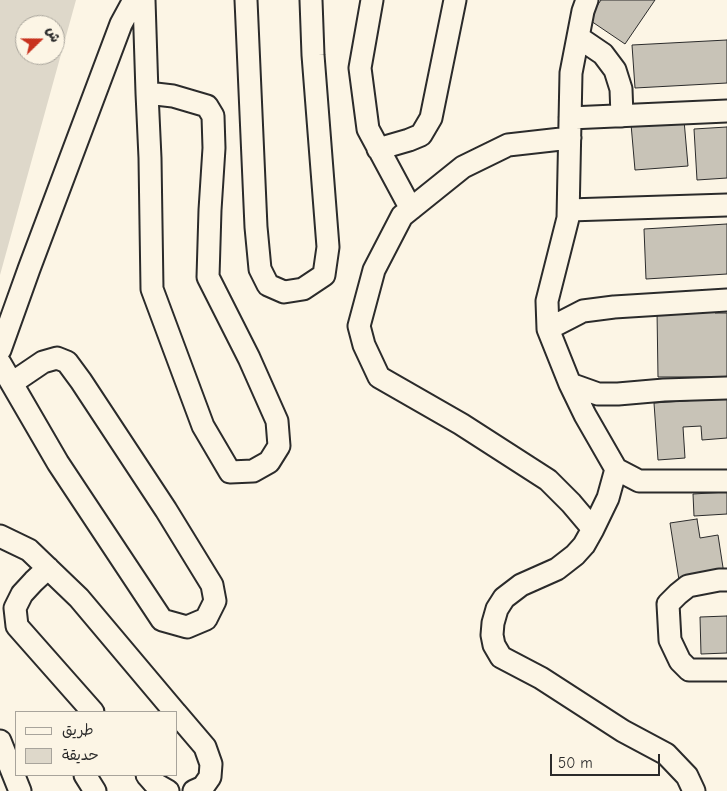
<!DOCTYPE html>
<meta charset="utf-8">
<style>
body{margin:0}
#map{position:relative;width:727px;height:791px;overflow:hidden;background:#fcf5e5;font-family:"Comic Neue","Playpen Sans Arabic",sans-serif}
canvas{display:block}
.legend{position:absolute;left:15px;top:711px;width:162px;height:65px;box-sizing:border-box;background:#fcf5e5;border:1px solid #a8a49b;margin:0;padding:6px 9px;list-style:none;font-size:15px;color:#2b2b2b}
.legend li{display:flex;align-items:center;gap:10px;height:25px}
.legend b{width:25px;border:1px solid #a8a49b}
.north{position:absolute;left:15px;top:15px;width:50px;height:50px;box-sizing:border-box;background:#fcf5e5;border:1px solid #a8a49b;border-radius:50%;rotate:68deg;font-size:14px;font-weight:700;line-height:20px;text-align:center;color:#2b2b2b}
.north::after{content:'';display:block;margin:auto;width:18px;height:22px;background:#c8321e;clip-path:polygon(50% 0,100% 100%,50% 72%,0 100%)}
.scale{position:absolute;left:550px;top:754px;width:110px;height:22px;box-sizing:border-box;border:2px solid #2b2b2b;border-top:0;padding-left:6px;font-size:15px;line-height:18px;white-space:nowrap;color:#2b2b2b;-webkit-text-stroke:4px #fcf5e5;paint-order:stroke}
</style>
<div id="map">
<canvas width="727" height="791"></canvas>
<ul class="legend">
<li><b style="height:6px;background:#fcf5e5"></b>طريق</li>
<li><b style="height:14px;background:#ded8ca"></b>حديقة</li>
</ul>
<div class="north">ش</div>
<div class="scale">50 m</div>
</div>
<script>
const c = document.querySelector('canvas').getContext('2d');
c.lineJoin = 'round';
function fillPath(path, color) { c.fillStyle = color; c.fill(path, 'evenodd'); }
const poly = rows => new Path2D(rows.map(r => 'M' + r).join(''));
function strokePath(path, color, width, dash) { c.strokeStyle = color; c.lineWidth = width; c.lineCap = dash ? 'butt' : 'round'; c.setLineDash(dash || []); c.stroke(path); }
fillPath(poly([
 [0,0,76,0,0,275],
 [25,25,55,25,55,55,25,55]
]), '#ded8ca');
const building = poly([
 [601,0,655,0,625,44,588,19,601,0],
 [727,40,727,83,635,88,632,45,727,40],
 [684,120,688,166,635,170,631,124,684,120],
 [727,127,727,178,697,180,694,129,727,127],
 [727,224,727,274,646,279,644,229,727,224],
 [714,305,715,313,727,313,727,377,658,377,657,311,714,305],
 [727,398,727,438,702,440,701,426,683,427,685,458,658,460,654,403,727,398],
 [727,492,727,514,694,516,693,494,727,492],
 [697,519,700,538,718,535,724,574,679,580,670,523,697,519],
 [727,616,727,653,701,654,700,617,727,616]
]);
fillPath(building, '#c8c3b7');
strokePath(building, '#2b2b2b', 1);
const minor = poly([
 [144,0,147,93,150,158,152,289,203,426,230,472,253,471,269,462,279,446,277,421,249,358,208,277,210,210,214,148,213,116,207,106,173,96,147,93],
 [246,0,256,227,260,269,268,285,284,292,303,289,324,275,328,247,313,55,311,0],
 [372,0,360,68,368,129,411,209],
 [587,0,583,11,571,73,568,218,547,301,548,329,570,384,585,415,616,469,608,498,593,529,584,545,575,555,557,569,521,585,504,598,497,609,493,623,492,635,494,645,501,657,541,678,623,731,666,754,687,776,694,791],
 [578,37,603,54,615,70,621,89,622,116],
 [570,118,727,111],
 [570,138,508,145,463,167,402,216,374,270,359,326,364,345,379,377,461,424,548,480,571,503,593,529],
 [378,149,409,140,421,135,431,118,455,0],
 [569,210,727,205],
 [548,329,583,311,614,307,727,300],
 [0,350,29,269,121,24,134,0],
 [0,363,58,463,162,620,187,627,206,619,215,601,212,585,166,510,81,381,67,362,57,358,43,362,12,383],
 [570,384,598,394,618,394,664,390,727,388],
 [616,469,639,481,727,481],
 [0,536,29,550,79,598,175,712],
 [48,568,34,581,22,594,15,608,17,626,93,712],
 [727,580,719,580,688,586,678,594,668,604,670,640,680,661,689,670,727,670],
 [176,713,205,747,211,764,210,777,203,787,194,791],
 [0,741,20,791],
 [85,775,95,791],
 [147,775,154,783,168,791]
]);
strokePath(minor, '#2b2b2b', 25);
strokePath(minor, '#fcf5e5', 21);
</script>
